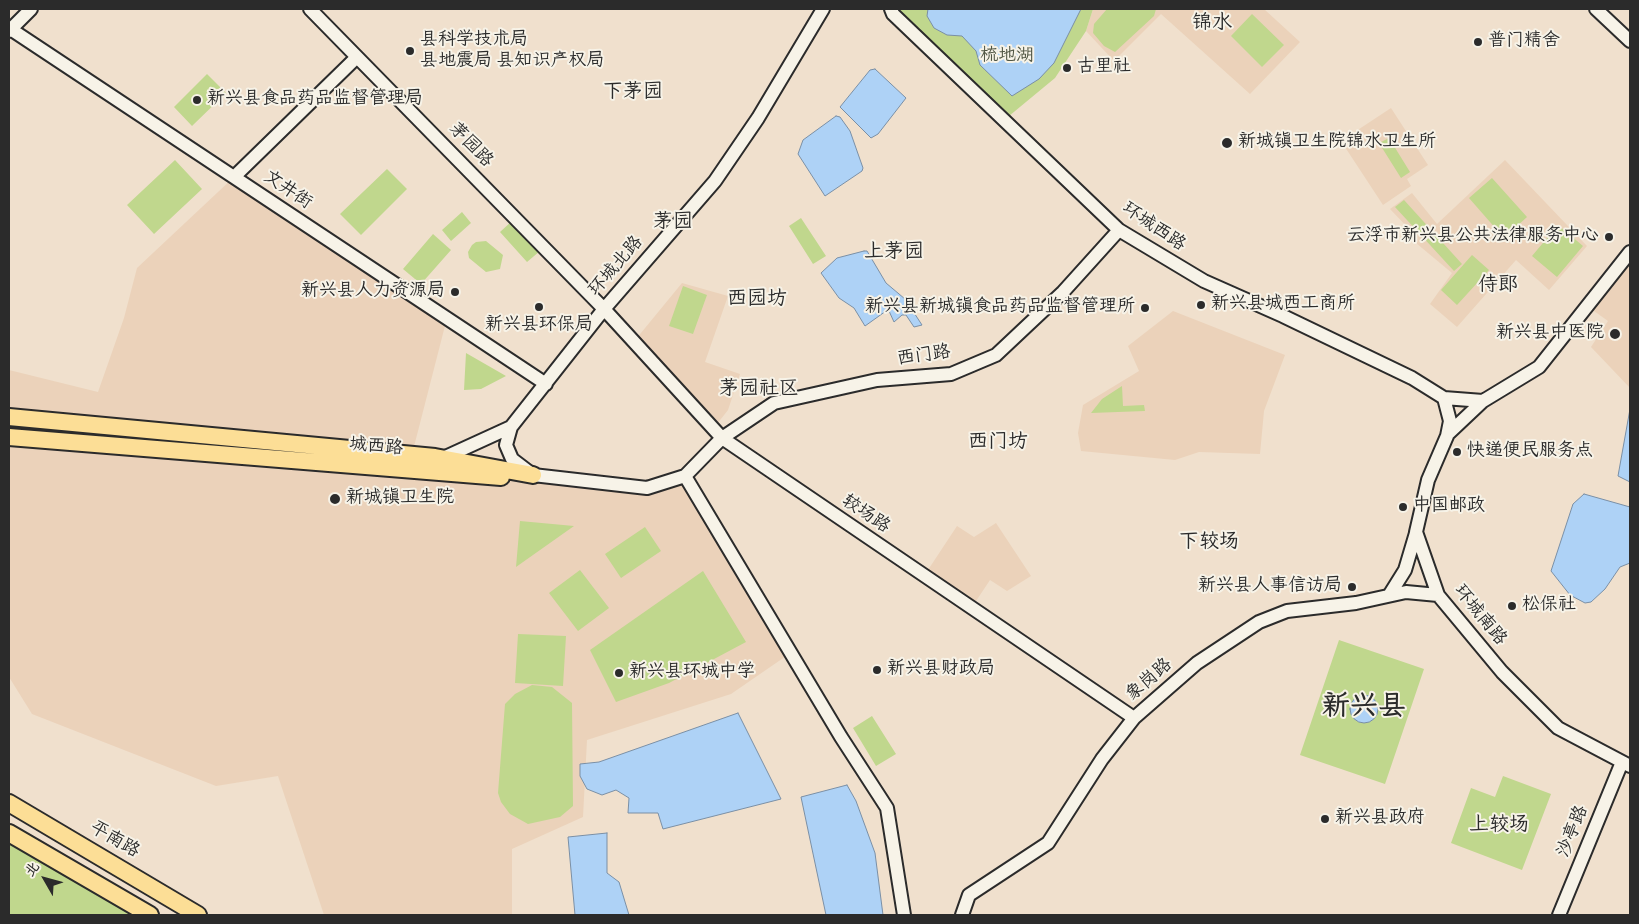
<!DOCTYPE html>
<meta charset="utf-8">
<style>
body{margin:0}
#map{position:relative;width:1639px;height:924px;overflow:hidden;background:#f0e0cd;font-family:"Indie Flower","LXGW WenKai TC",sans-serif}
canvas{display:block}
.frame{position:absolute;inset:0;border:10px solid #2b2b2b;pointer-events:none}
.north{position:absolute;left:20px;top:854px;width:50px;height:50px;-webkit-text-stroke:4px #f7f3e8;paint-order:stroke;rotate:308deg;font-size:14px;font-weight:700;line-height:20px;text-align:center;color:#2b2b2b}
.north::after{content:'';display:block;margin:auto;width:18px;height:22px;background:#2b2b2b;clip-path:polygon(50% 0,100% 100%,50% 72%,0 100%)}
</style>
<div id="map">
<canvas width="1639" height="924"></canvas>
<div class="frame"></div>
<div class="north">北</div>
</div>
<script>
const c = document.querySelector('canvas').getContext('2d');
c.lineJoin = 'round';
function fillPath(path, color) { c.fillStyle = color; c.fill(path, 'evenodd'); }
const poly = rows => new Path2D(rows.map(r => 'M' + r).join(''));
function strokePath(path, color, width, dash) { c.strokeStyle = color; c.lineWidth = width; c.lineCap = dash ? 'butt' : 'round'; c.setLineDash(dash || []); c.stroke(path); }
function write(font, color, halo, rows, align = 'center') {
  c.font = font + ' "Indie Flower","LXGW WenKai TC",sans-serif'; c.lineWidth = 4; c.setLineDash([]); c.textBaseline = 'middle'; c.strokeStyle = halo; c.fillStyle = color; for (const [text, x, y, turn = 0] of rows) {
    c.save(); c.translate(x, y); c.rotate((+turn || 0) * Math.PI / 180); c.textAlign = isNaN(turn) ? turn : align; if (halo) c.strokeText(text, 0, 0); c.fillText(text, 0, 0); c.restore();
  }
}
fillPath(poly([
 [1093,9,1264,9,1300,42,1250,94,1161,14,1114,61,1086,31],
 [1391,108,1428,165,1407,179,1411,186,1383,205,1341,141],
 [1505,160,1587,246,1549,290,1516,260,1457,327,1430,304,1452,273,1416,243,1411,231,1390,209,1412,193,1437,224],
 [234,177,447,318,408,470,647,488,685,476,792,652,731,694,587,740,583,817,512,849,512,915,324,915,278,776,216,786,32,714,9,677,9,370,98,392,124,318,137,268],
 [1630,259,1630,388,1591,347,1608,321,1587,306],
 [682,283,728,296,705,362,740,374,728,410,717,424,636,339],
 [1173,311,1285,355,1264,411,1260,454,1199,452,1175,460,1081,451,1078,433,1083,405,1139,371,1128,346],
 [996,523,1031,576,1007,591,990,580,974,604,926,573,957,526,974,537]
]), '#ebd2ba');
fillPath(poly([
 [891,9,1093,9,1086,31,1055,78,1003,121],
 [1107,9,1156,9,1154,16,1115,52,1104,46,1093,33,1094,24],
 [1252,14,1284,45,1262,67,1231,36],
 [207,74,226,93,192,126,174,107],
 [1389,138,1410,172,1401,178,1379,143],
 [175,160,202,189,154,234,127,205],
 [387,169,407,189,361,235,340,214],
 [1492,178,1527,217,1504,238,1469,198],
 [1404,200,1462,264,1454,271,1395,207],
 [462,212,471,223,451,241,442,230],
 [801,218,826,256,813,264,789,226],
 [512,221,540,251,527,262,500,232],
 [1558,225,1583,246,1557,277,1532,256],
 [433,234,451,250,421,284,403,269],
 [486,241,503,255,500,269,486,272,469,258,468,252,472,245,476,242],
 [1472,255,1489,270,1457,305,1441,290],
 [683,286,707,295,693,334,669,326],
 [466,353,506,376,481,389,464,390],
 [1122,386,1123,406,1144,405,1145,411,1091,413,1102,399],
 [520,521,574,526,516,567],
 [645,527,661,551,621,578,605,554],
 [580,570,609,608,578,631,549,593],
 [703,571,746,642,669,683,616,702,590,650],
 [518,634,566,636,563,686,515,683],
 [1339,640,1424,669,1385,784,1300,755],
 [532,685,552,687,572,703,573,806,560,817,528,824,510,814,501,802,498,793,505,704,515,694],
 [872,716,896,754,876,766,853,728],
 [1503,776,1551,794,1522,870,1451,843,1471,788,1495,797],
 [9,833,150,915,9,915]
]), '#c0d78d');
const water = poly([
 [928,9,1081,9,1054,63,1039,79,1012,96,980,65,976,51,962,36,947,35,934,28,927,16,928,9],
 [875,69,906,98,878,134,871,138,840,107,870,70,875,69],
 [836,116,840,117,850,131,863,168,862,171,825,196,798,154,803,140,836,116],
 [864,251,867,251,886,283,905,299,922,325,914,327,906,315,902,315,894,322,889,311,886,311,865,326,854,308,839,298,821,273,837,258,864,251],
 [1630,409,1630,482,1618,476,1630,409],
 [1584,494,1630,507,1630,563,1620,567,1605,589,1591,602,1585,603,1570,595,1551,571,1573,504,1584,494],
 '1350 709a14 14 0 1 1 28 0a14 14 0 1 1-28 0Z',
 [738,713,781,799,663,829,658,813,628,813,629,798,616,790,602,795,587,789,580,776,580,764,599,762,738,713],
 [847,785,856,801,875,853,883,915,826,915,801,797,847,785],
 [607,833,607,873,619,882,629,915,575,915,568,837,607,833]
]);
fillPath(water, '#aed2f6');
strokePath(water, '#7a8fa5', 1);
const minor = poly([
 [310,9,604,309,722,438,1134,718],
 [891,9,893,14,1119,230,1204,281,1283,316,1412,378,1444,398,1483,401,1539,367,1630,252],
 [1596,9,1630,41],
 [9,28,546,384],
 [9,31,31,9],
 [234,177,357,57],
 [1444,398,1450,421,1447,436,1428,480,1416,532,1438,595,1502,672,1558,728,1630,766],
 [511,427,506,445,512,459,533,475,647,488,685,476,722,438,774,403,877,380,951,374,996,355,1063,292,1119,230],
 [1448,434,1483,401],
 [441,459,511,427,604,309,715,181,758,118,823,9],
 [685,476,841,737,887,808,904,915],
 [1390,594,1405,570,1416,533],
 [962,915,969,895,1048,843,1102,759,1134,718,1197,663,1259,622,1287,611,1356,603,1406,592,1438,595],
 [1559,915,1622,762]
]);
const major = poly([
 [9,417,435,457,533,475],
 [9,437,501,477],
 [9,803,198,915],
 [9,833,150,915]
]);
strokePath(minor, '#2b2b2b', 16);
strokePath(major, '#2b2b2b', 20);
strokePath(minor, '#f7f3e8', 12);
strokePath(major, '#fcde96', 16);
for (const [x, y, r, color] of [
 [1478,42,5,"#2b2b2b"],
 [410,51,5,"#2b2b2b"],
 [1067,68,5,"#2b2b2b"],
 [197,100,5,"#2b2b2b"],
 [1227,143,6,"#2b2b2b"],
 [1609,237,5,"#2b2b2b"],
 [455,292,5,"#2b2b2b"],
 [1201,305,5,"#2b2b2b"],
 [539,307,5,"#2b2b2b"],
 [1145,308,5,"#2b2b2b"],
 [1615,334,6,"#2b2b2b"],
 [1457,452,5,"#2b2b2b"],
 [335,499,6,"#2b2b2b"],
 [1403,507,5,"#2b2b2b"],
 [1352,587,5,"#2b2b2b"],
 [1512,606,5,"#2b2b2b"],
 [877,670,5,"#2b2b2b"],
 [619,673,5,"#2b2b2b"],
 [1325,819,5,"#2b2b2b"]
]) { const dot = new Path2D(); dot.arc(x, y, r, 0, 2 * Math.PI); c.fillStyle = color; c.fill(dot); strokePath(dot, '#f7f3e8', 2); }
write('18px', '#2b2b2b', '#f7f3e8', [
 ["县科学技术局",420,41],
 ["县地震局 县知识产权局",420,62],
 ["普门精舍",1488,42],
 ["古里社",1077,68],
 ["新兴县食品药品监督管理局",207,100],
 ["新城镇卫生院锦水卫生所",1238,143],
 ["云浮市新兴县公共法律服务中心",1599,237,"right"],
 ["新兴县人力资源局",445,292,"right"],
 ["新兴县城西工商所",1211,305],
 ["新兴县新城镇食品药品监督管理所",1135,308,"right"],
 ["新兴县环保局",539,326,"center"],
 ["新兴县中医院",1604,334,"right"],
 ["快递便民服务点",1467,452],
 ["新城镇卫生院",346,499],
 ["中国邮政",1413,507],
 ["新兴县人事信访局",1342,587,"right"],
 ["松保社",1522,606],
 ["新兴县财政局",887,670],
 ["新兴县环城中学",629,673],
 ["新兴县政府",1335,819]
], 'left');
write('18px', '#505644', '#f7f3e8', [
 ["梳地湖",1007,57]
]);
write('18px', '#2b2b2b', '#f7f3e8', [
 ["茅园路",470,146,46],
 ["文井街",287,191,34],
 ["环城西路",1153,228,34],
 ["环城北路",617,267,-49],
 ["西门路",924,357,-8],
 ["城西路",376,448,5],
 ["较场路",865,515,34],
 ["环城南路",1479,616,51],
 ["象岗路",1150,681,-41],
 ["沙亭路",1574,832,-68],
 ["平南路",114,841,30]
]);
write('20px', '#2b2b2b', '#f7f3e8', [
 ["锦水",1212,25],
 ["下茅园",633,94],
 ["茅园",673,224],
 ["上茅园",894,254],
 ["侍郎",1498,287],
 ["西园坊",757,301],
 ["茅园社区",759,391],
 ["西门坊",998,444],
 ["下较场",1209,544],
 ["上较场",1499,827]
]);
write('bold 28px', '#2b2b2b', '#f7f3e8', [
 ["新兴县",1364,709]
]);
</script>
